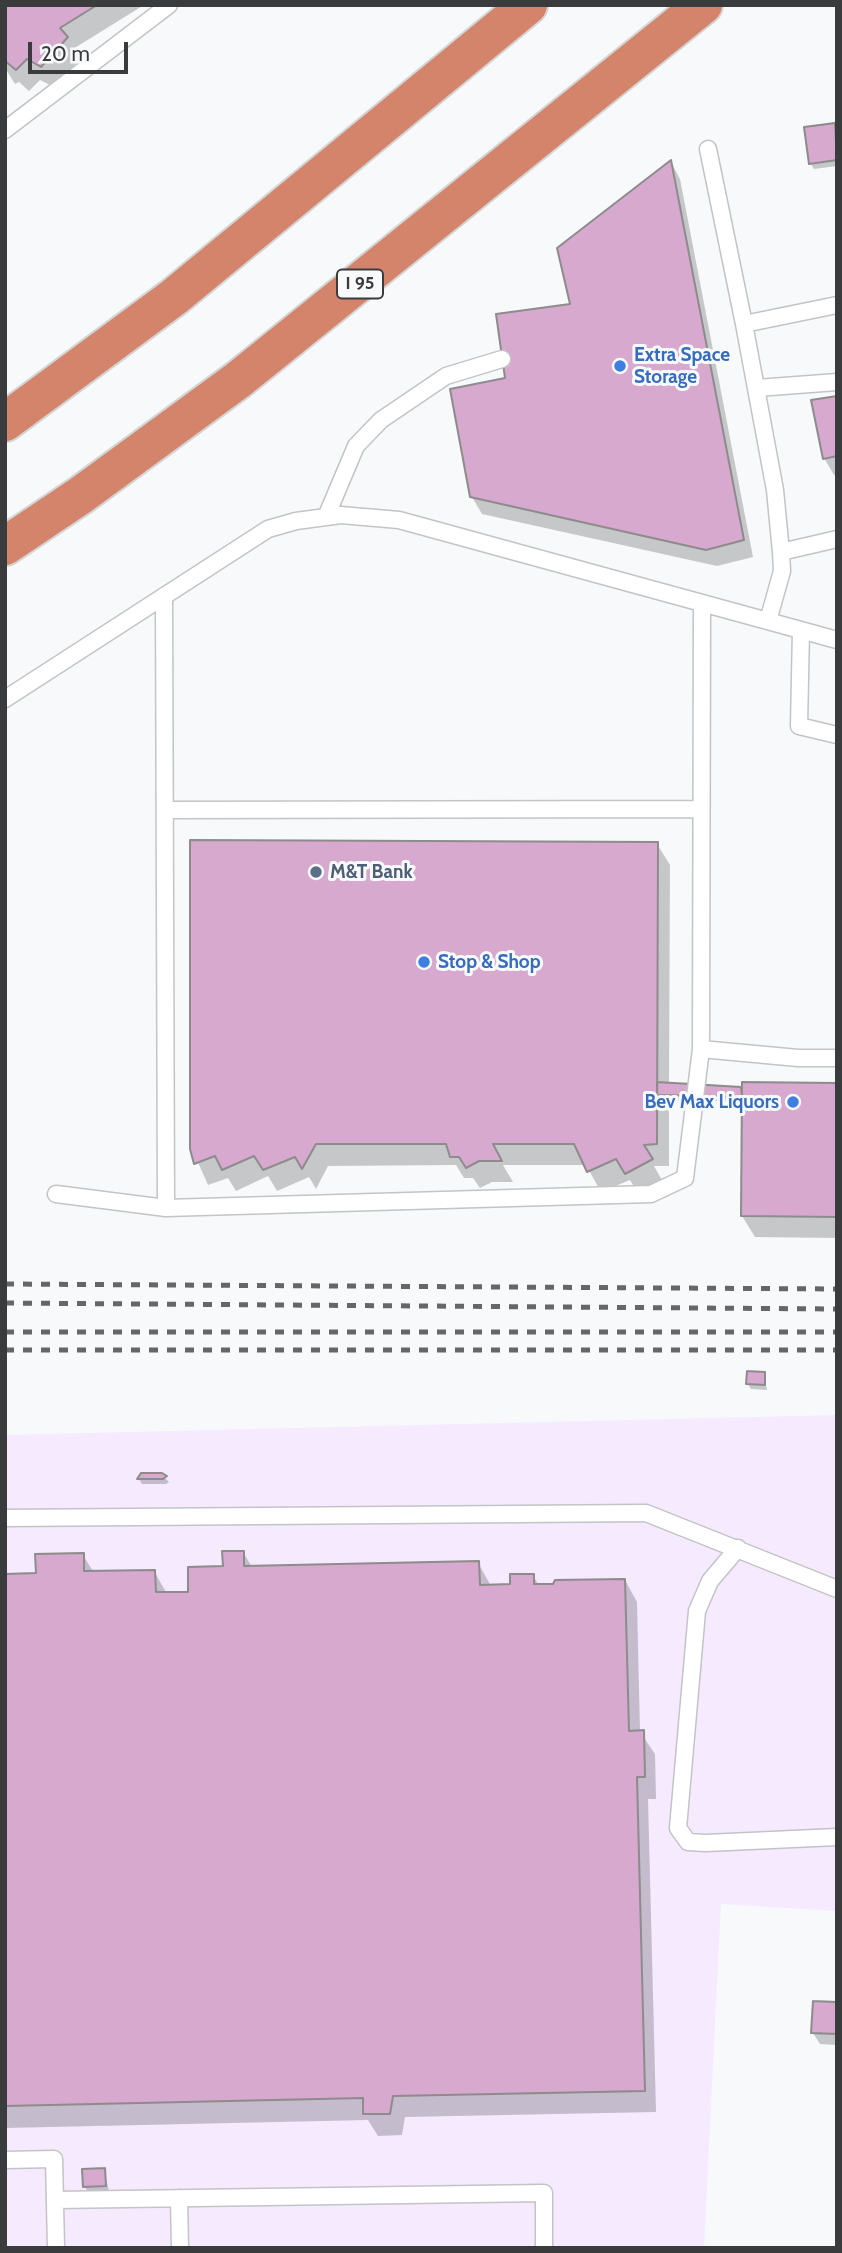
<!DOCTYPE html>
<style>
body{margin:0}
#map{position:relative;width:842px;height:2253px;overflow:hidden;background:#f8f9fb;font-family:Cabin,sans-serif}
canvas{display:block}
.frame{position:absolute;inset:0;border:7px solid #3a3b3c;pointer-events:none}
.scale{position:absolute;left:28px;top:42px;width:100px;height:32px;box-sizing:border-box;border:4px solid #3a3b3c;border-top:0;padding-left:9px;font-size:21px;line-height:24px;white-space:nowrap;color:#3a3b3c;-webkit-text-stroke:5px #f8f9fb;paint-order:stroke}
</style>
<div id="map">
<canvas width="842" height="2253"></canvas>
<div class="frame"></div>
<div class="scale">20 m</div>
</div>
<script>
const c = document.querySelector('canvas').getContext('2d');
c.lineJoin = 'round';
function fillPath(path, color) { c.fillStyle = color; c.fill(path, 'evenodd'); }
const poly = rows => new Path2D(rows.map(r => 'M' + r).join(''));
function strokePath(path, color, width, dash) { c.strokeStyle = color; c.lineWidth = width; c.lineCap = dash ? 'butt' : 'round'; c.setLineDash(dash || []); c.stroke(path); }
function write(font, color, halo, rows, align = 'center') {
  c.font = font + ' Cabin,sans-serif'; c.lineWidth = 6; c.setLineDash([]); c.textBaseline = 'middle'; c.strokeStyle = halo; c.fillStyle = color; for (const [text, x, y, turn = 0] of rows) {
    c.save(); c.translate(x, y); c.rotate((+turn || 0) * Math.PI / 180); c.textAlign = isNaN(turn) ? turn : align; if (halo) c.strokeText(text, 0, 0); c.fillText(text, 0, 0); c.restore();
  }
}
fillPath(poly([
 [837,1415,837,1911,721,1904,704,2248,5,2248,5,1435]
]), '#f5eaff');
fillPath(poly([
 [5,5,144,5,73,49,80,59,54,87,40,80,29,91,19,82,15,84,5,68],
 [834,125,837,130,837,166,814,169,811,164],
 [671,162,680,179,753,557,717,566,482,514,472,497,507,379,572,305],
 [837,397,837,475,834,475,824,458],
 [657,844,670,865,669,1085,740,1088,744,1094,837,1085,837,1238,755,1237,742,1216,744,1102,669,1100,669,1166,654,1166,663,1182,639,1195,630,1180,601,1192,586,1165,503,1165,513,1182,492,1182,480,1188,473,1178,464,1178,456,1165,328,1166,316,1189,309,1177,277,1191,268,1176,236,1191,228,1178,208,1185,192,1149],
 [764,1374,767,1390,751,1389,748,1384],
 [162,1475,169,1482,166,1484,142,1484,139,1479],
 [243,1552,252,1567,478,1563,491,1586,512,1586,533,1575,539,1586,625,1580,637,1602,640,1732,655,1754,656,1799,648,1799,656,2112,405,2117,402,2135,378,2136,368,2120,5,2128,5,1575,38,1575,83,1555,94,1573,154,1571,167,1594,190,1593],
 [837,2004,837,2045,820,2044,813,2033],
 [104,2170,109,2191,88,2192,85,2187]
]), '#0003');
const building = poly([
 [5,5,97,5,60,28,68,37,41,67,27,59,16,70,5,61,5,5],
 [835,123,837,160,809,164,804,127,835,123],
 [671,160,744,540,706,550,470,497,450,389,505,378,496,314,570,304,557,248,671,160],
 [837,396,837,456,823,459,811,400,837,396],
 [190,840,658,842,657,1144,644,1145,653,1159,625,1174,616,1159,587,1172,574,1144,493,1144,502,1161,479,1161,466,1168,459,1157,450,1157,446,1144,316,1144,302,1169,295,1157,263,1170,254,1156,222,1170,215,1156,194,1164,190,1149,190,840],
 [657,1082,741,1087,742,1097,657,1095,657,1082],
 [742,1082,837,1083,837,1217,741,1216,742,1082],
 [747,1371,765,1372,765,1385,746,1384,747,1371],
 [141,1473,162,1473,167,1476,163,1479,137,1479,141,1473],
 [222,1551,244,1551,244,1566,479,1561,480,1585,510,1584,510,1574,534,1574,534,1584,553,1584,555,1580,625,1579,629,1731,644,1730,645,1777,637,1777,645,2091,393,2096,390,2114,363,2114,363,2098,5,2106,5,1574,36,1573,35,1554,84,1553,84,1571,155,1570,156,1592,188,1592,188,1567,223,1566,222,1551],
 [813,2001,837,2002,837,2034,811,2033,813,2001],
 [105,2168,106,2186,83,2187,82,2169,105,2168]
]);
fillPath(building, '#d7a9ce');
strokePath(building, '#8d8b8c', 2);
const service = poly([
 [5,130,169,5],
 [708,149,744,324],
 [757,388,837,382],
 [326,517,356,446,381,420,446,376,502,359],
 [781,552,837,539],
 [164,596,166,1208,651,1194,685,1178,701,1049,702,605],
 [768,621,782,571,781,552,775,490,744,324,837,305],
 [801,630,799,726,837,735],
 [5,699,268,529,296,521,341,515,399,520,837,640],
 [165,810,700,809],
 [701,1049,798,1058,837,1058],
 [56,1194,166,1208],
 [5,1518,646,1513,837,1589],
 [738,1548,710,1581,697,1611,678,1828,688,1842,706,1843,837,1837],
 [5,2160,54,2159,56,2248],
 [179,2198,180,2248],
 [55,2200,544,2193,544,2248]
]);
const motorway = poly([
 [5,422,174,297,528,5],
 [5,546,81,495,238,380,703,5]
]);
strokePath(service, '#c2c4c5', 19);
strokePath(motorway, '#d4d4d4', 42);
strokePath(service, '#fff', 16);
strokePath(motorway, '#d3846b', 38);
strokePath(poly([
 [5,1284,837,1289],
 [5,1303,837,1309],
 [5,1332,837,1332],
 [5,1350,837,1350]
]), '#656667', 5, [9, 9]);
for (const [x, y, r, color] of [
 [620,366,7,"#3f7fe0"],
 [316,872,7,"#5c6f8a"],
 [424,962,7,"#3f7fe0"],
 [793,1102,7,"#3f7fe0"]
]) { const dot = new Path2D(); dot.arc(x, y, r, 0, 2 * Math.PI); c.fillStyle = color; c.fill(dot); strokePath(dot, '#f8f9fb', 2.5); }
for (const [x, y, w] of [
 [360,284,46]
]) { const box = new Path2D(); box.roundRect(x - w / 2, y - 14.5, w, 29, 5); c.fillStyle = '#f8f9fb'; c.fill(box); strokePath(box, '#3a3b3c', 2); }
write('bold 18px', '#3a3b3c', null, [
 ["I 95",360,284]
]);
write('bold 19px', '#366cbe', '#f8f9fb', [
 ["Extra Space",634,355],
 ["Storage",634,377],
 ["Stop & Shop",438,962],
 ["Bev Max Liquors",779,1102,"right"]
], 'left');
write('bold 19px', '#4e5e75', '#f8f9fb', [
 ["M&T Bank",330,872]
], 'left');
</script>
